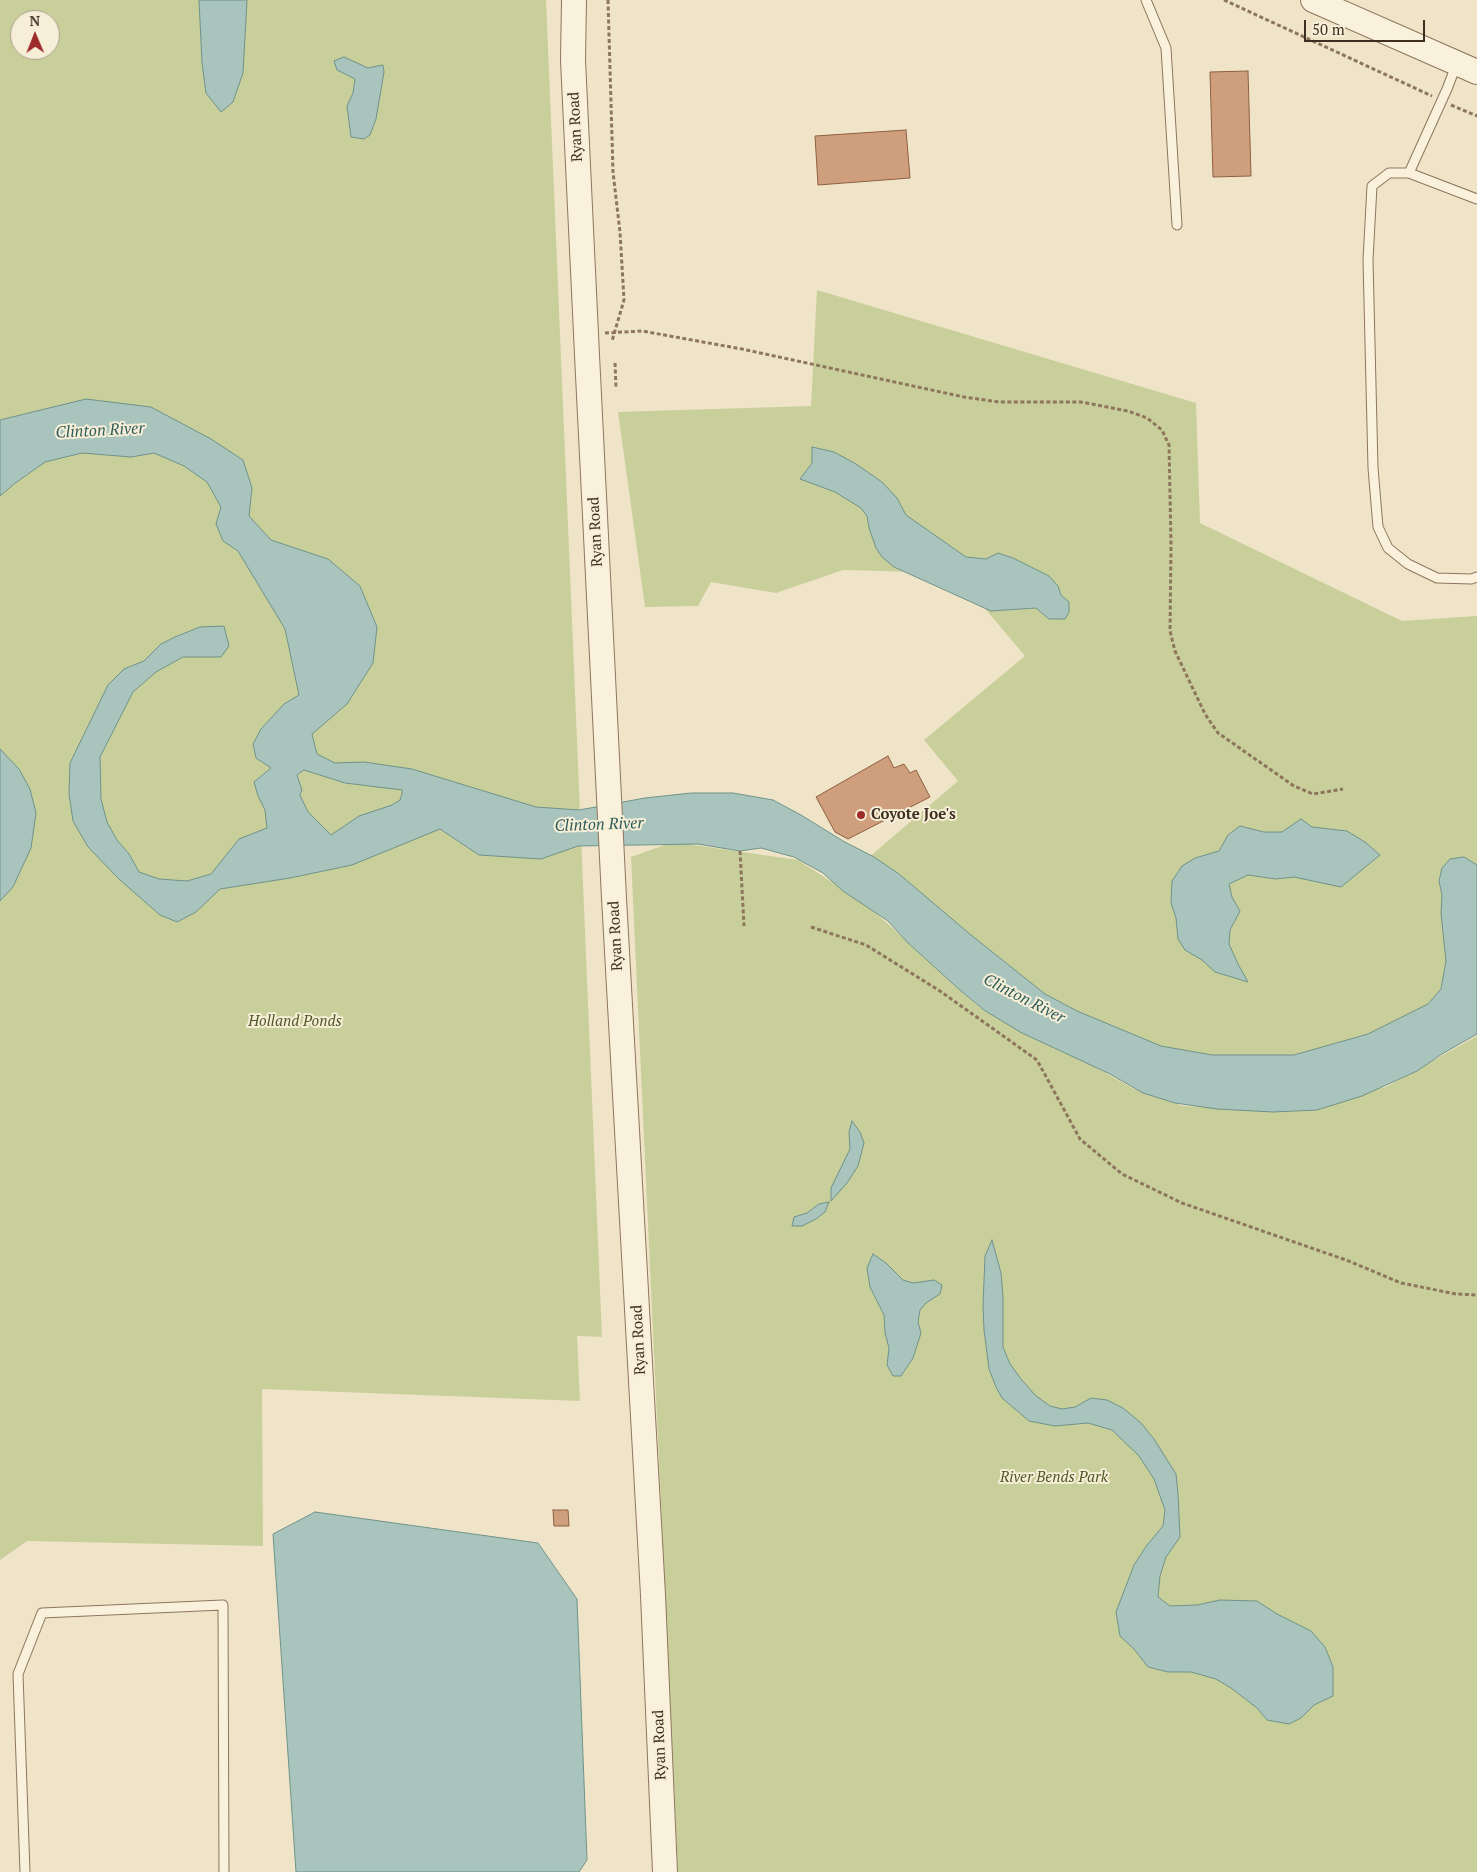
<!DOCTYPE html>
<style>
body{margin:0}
#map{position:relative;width:1477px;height:1872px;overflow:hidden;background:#f0e4c8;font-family:"PT Serif",serif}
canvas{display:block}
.north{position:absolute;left:10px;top:10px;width:50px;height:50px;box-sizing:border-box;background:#f7eed8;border:1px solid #ada18e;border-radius:50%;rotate:359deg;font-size:14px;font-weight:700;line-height:20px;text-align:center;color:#3d2e20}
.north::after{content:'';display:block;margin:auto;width:18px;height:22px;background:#9e2a2b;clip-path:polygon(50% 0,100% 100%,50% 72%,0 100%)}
.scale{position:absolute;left:1304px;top:20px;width:121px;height:22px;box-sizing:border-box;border:2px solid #3d2e20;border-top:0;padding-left:6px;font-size:15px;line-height:18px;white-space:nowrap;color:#3d2e20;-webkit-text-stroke:4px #f7eed8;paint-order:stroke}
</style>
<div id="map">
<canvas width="1477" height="1872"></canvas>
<div class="north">N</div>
<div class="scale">50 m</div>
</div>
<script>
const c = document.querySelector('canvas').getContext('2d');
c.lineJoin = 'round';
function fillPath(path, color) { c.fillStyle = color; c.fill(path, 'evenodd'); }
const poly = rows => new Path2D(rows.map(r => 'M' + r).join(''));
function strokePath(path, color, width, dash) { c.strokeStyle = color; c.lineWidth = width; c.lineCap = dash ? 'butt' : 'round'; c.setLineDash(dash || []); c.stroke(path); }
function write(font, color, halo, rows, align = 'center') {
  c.font = font + ' "PT Serif",serif'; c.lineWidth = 4; c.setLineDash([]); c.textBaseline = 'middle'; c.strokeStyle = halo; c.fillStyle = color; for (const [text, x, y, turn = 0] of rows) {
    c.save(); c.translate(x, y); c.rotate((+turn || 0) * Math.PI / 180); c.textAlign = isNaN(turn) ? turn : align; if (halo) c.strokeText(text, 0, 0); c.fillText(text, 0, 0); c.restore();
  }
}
fillPath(poly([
 [0,0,546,0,602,1337,577,1336,580,1401,262,1389,263,1546,27,1541,0,1560],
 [20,20,50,20,50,50,20,50],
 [817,290,1196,403,1200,523,1402,621,1477,616,1477,983,1380,1056,1213,1086,1031,1012,854,870,958,781,924,740,1025,656,955,573,843,570,776,593,711,582,698,606,645,607,618,412,811,406],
 [673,842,798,860,866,904,979,1007,1049,1040,1132,1088,1183,1106,1278,1110,1386,1087,1477,1036,1477,1872,678,1872,631,857]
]), '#c9cf9b');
const water = poly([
 [199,0,247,0,243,73,233,102,221,112,206,93,202,63,199,0],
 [344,57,368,68,383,65,384,72,376,119,370,135,364,139,351,137,347,106,353,93,355,79,337,70,334,61,344,57],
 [86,399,151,407,211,439,243,460,252,488,249,516,271,540,328,559,360,586,377,627,373,663,347,704,312,734,317,754,335,763,364,762,412,769,536,807,579,810,645,798,691,793,733,793,773,800,801,815,843,841,874,857,899,874,971,935,1045,994,1077,1011,1161,1046,1212,1055,1294,1055,1368,1034,1428,1004,1441,989,1446,961,1441,913,1442,895,1439,881,1442,868,1450,859,1464,857,1477,865,1477,1034,1442,1054,1417,1071,1362,1096,1317,1110,1273,1112,1217,1109,1175,1103,1143,1093,1110,1074,1020,1032,984,1010,961,991,907,942,888,921,843,891,823,873,794,857,761,848,740,851,698,844,578,846,541,859,479,855,440,829,352,865,290,878,220,889,196,912,177,922,160,915,120,880,88,847,73,821,69,794,70,763,108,685,124,669,144,661,161,644,175,637,200,627,224,626,229,646,221,657,183,657,156,672,133,692,100,757,101,799,107,822,117,840,129,854,139,872,159,879,187,881,211,874,239,839,267,828,265,810,258,796,254,782,271,768,256,758,253,744,261,729,284,704,299,695,285,629,238,551,223,541,216,524,221,507,207,482,184,466,154,453,131,457,82,453,45,462,14,484,0,496,0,420,86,399],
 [304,770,345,783,402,790,402,794,400,800,392,805,359,816,331,835,308,812,300,795,302,790,297,775,304,770],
 [812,447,834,452,856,464,882,482,897,498,906,515,966,557,986,559,998,553,1013,558,1049,576,1058,586,1061,595,1069,602,1069,612,1065,619,1049,619,1036,608,991,611,894,567,882,557,876,548,869,528,867,516,861,508,835,492,800,479,812,463,812,447],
 [0,749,19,769,30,789,36,813,31,848,13,887,0,901,0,749],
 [1301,819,1312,827,1347,831,1365,842,1380,855,1341,887,1294,877,1276,879,1248,875,1229,884,1232,897,1240,911,1230,930,1229,944,1238,964,1248,982,1215,972,1202,960,1185,950,1178,939,1176,918,1171,903,1172,881,1182,866,1195,858,1219,851,1228,835,1240,826,1264,832,1282,832,1301,819],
 [852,1121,860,1132,864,1143,858,1166,847,1183,831,1201,831,1188,850,1149,849,1132,852,1121],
 [829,1202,825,1212,816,1219,802,1226,792,1226,794,1217,807,1213,819,1204,829,1202],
 [992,1240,1001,1273,1003,1297,1003,1347,1010,1364,1021,1379,1035,1395,1050,1406,1062,1409,1075,1407,1091,1398,1107,1400,1123,1408,1141,1423,1154,1439,1176,1474,1178,1494,1180,1537,1166,1557,1160,1576,1158,1597,1170,1606,1197,1605,1220,1600,1257,1601,1277,1614,1311,1631,1325,1647,1333,1667,1333,1696,1314,1705,1301,1718,1289,1724,1267,1720,1257,1708,1231,1688,1216,1679,1191,1672,1168,1672,1148,1667,1134,1649,1120,1636,1116,1612,1134,1565,1147,1545,1163,1526,1165,1510,1154,1479,1139,1456,1112,1430,1088,1423,1055,1426,1029,1421,1002,1398,996,1387,989,1369,984,1330,983,1306,985,1256,992,1240],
 [873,1254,886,1263,903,1280,913,1283,934,1280,942,1285,940,1294,926,1303,920,1310,918,1322,921,1333,913,1358,901,1376,893,1376,887,1365,889,1348,885,1333,884,1315,870,1287,867,1268,873,1254],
 [315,1512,538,1543,577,1599,587,1860,579,1872,296,1872,273,1534,315,1512]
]);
fillPath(water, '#a9c4bc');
strokePath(water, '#6f938a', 1);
const building = poly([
 [1248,71,1251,176,1213,177,1210,72,1248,71],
 [906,130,910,178,818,185,815,136,906,130],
 [888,756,894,768,904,764,910,773,916,770,930,797,848,839,835,832,816,797,888,756],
 [553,1510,568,1510,569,1526,554,1526,553,1510]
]);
fillPath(building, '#cf9f7d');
strokePath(building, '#8d5f41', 1);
const service = poly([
 [1146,0,1166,48,1177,225],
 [1409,173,1447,89,1457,63],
 [1477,199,1409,173,1389,173,1372,186,1368,260,1373,468,1378,527,1388,548,1408,564,1437,578,1471,579,1477,577],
 [25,1872,18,1674,42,1613,223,1605,224,1872]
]);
const tertiary = poly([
 [574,0,573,60,587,355,614,898,653,1595,665,1872],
 [1313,0,1477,72]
]);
strokePath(service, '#8d765c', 11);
strokePath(tertiary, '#8d765c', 26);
strokePath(poly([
 [608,0,613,172,620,232,624,300,612,341],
 [1224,0,1432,96],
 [1451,105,1477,116],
 [605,333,642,331,742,349,964,397,999,402,1081,402,1128,411,1147,418,1162,430,1169,445,1171,545,1170,631,1175,651,1205,714,1218,733,1294,786,1313,794,1343,789],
 [615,363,616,388],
 [740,851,744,926],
 [811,927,866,945,940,991,1037,1060,1080,1139,1122,1174,1182,1203,1346,1260,1401,1283,1456,1294,1477,1295]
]), '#8d765c', 3, [4, 2.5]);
strokePath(service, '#faf1dc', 9);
strokePath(tertiary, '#faf1dc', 24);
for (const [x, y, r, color] of [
 [861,815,5,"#9e2a2b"]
]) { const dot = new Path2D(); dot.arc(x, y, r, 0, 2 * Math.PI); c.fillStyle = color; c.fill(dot); strokePath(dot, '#f7eed8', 2); }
write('15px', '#3d2e20', '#f7eed8', [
 ["Ryan Road",576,127,-93],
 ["Ryan Road",596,532,-93],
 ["Ryan Road",616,936,-93],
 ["Ryan Road",639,1340,-93],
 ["Ryan Road",660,1745,-92]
]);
write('bold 15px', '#3d2e20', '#f7eed8', [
 ["Coyote Joe's",871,815]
], 'left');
write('italic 15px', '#4d5a26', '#f7eed8', [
 ["Holland Ponds",295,1022],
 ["River Bends Park",1054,1478]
]);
write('italic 16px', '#2f5d5a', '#f7eed8', [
 ["Clinton River",100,431,-3],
 ["Clinton River",599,825,-2],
 ["Clinton River",1024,999,27]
]);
</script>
